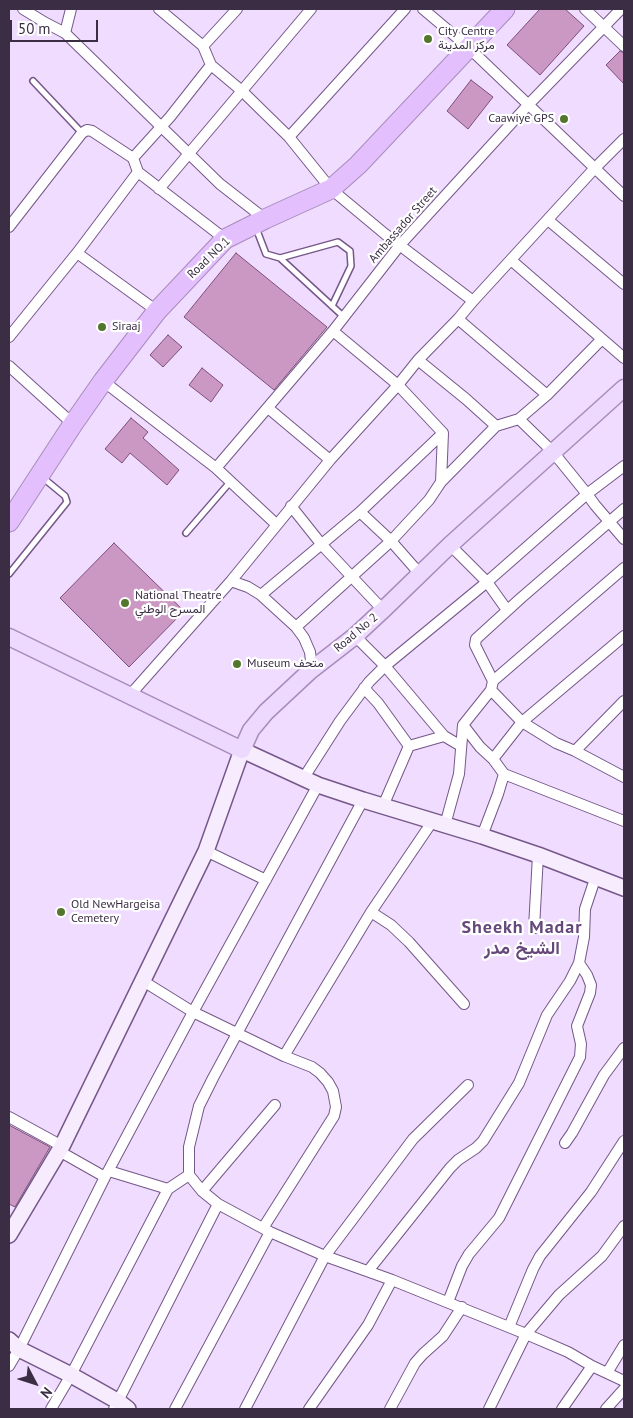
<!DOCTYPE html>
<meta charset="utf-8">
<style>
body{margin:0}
#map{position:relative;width:633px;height:1418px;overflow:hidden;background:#efdcfe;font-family:"PT Sans",sans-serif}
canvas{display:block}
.frame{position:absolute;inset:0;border:10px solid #3b2e44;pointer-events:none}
.north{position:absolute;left:10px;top:1358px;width:50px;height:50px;-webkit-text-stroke:4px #fff;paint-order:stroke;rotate:130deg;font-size:14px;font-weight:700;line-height:20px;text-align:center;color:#3b2e44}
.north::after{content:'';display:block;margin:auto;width:18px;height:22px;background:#3b2e44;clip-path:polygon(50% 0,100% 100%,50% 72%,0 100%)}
.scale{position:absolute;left:10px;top:20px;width:88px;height:22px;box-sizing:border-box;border:2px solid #3b2e44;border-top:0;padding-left:6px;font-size:15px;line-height:18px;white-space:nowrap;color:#3b2e44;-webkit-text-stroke:4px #fff;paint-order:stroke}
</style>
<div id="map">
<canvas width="633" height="1418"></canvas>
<div class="frame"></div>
<div class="north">N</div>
<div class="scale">50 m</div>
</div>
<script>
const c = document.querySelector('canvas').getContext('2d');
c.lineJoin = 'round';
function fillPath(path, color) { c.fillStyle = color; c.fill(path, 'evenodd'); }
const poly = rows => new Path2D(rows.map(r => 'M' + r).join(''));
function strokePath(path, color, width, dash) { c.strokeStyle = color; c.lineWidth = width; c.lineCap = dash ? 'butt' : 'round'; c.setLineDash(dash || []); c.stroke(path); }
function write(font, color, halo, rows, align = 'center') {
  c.font = font + ' "PT Sans",Vazirmatn,sans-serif'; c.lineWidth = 4.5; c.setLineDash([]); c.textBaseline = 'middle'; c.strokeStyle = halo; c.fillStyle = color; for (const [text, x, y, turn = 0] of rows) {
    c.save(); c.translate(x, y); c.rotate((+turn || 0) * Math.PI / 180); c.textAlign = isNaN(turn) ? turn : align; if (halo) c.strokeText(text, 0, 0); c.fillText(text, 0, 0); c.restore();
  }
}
const building = poly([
 [540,9,565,9,584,26,540,75,507,45,540,9],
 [620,51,624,53,624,84,606,65,620,51],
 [471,80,493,97,468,129,447,111,471,80],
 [236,253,327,327,274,390,184,317,236,253],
 [168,335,182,347,163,367,150,355,168,335],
 [202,368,223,385,211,402,189,385,202,368],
 [131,418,148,432,143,438,179,470,167,485,130,453,122,463,105,449,131,418],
 [114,543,184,611,129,667,60,598,114,543],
 [9,1125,50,1147,15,1207,9,1204,9,1125]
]);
fillPath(building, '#ca98c3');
strokePath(building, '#7d4f78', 1);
const lane = poly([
 [33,81,82,133],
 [256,228,266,254,280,258,344,317],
 [280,258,338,242,350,251,351,266,332,306],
 [186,533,231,481],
 [9,574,67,502,65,496,42,477]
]);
const street = poly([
 [23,9,44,22,65,33,220,184,265,219],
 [159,9,203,46,211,65,242,91,289,137,331,189,385,234,473,301],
 [423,9,468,47,624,196],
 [585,9,624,46],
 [65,33,71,9],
 [203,46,237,9],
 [289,137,405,9],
 [133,158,170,117,211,65],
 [138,172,225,239],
 [159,189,311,9],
 [548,220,624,284],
 [9,227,82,133,87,130,92,131,133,158,138,172,77,253,9,337],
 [77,253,157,311],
 [511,260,624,358],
 [458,319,547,395],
 [333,331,398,385,443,433,441,482],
 [418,360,466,399,496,426],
 [9,366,73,424],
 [103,381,216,468,276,524],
 [268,408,330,460],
 [519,419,553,452,587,494,595,505,624,539],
 [216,468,333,331,400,245,528,105,621,9],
 [291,506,322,545,383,610],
 [360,512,391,541,420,574],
 [450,545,487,582,507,610],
 [231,581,248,587,261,595,296,627,304,638,310,652,311,661,310,671],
 [261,595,360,512,443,433],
 [296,627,391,541,429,500,441,482,496,426,519,419,547,395,602,339],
 [355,636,385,666,444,736,461,746],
 [493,681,475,645,476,639,521,598,624,509],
 [364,688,378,703,409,746],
 [491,690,522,722,556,743,575,751,624,777],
 [130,695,231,581,330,460,398,385,418,360,458,319,473,301,594,169,624,139],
 [463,725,480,747,493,759,504,774,624,821],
 [409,746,444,736],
 [575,751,624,701],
 [493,759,522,722,624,636],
 [303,779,340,721,369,682,385,666,487,582,587,494,624,466],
 [363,800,213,1078,199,1106,189,1147,189,1175,202,1191,218,1204,270,1232,325,1256,392,1280,526,1334,568,1352,592,1366,624,1381],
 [383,806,409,746],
 [432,822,371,912,391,925,409,942,464,1004],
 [445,825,459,774,463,725,491,690,493,681,624,568],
 [482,836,498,794,504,774],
 [206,851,266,880],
 [534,928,538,855],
 [143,981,193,1012,284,1056,312,1067,320,1073,328,1082,333,1091,336,1107,334,1116,263,1228],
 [284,1056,371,912],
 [9,1117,62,1146],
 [565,1143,572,1133,604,1075,624,1048],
 [59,1151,105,1177],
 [109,1171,168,1189,189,1175],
 [202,1191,275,1105],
 [368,1271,450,1168,458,1160,476,1148,483,1141,519,1083,547,1015,570,981,579,963,584,937,585,909,596,876],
 [448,1302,462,1266,469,1254,499,1218,580,1057,581,1044,577,1026,590,993,591,985,587,975,579,963],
 [509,1327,533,1269,540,1256,591,1192,624,1141],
 [9,1366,19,1349,105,1177,193,1012,318,785],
 [607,1373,624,1345],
 [51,1409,71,1375,168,1189],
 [114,1409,218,1204],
 [175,1409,270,1232],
 [245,1409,325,1256,413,1139,468,1085],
 [309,1409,368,1325,392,1280],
 [390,1409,415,1363,423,1354,443,1336,462,1307],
 [489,1409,526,1334,559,1295,602,1256,624,1226],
 [562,1409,592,1366],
 [606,1409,624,1389]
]);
const secondary = poly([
 [9,1235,62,1146,206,851,242,750,318,785,363,800,482,836,538,855,624,888],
 [9,1340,19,1349,71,1375,119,1402,128,1409]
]);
const primary = poly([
 [9,637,242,750,251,730,266,712,310,671,355,636,383,610,450,545,624,388]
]);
const highway = poly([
 [9,522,73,424,103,381,157,311,225,239,265,219,331,189,358,165,505,9]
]);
strokePath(lane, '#755789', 8);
strokePath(street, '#755789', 12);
strokePath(secondary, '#755789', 18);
strokePath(primary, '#a88cbc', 19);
strokePath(highway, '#a88cbc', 21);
strokePath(lane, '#fff', 5);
strokePath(street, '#fff', 10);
strokePath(secondary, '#f7ecfe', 15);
strokePath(primary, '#eed9fe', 16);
strokePath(highway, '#e3bffd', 19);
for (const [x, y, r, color] of [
 [428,39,5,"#53762e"],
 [564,119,5,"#53762e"],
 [102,327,5,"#53762e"],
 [125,603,5,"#53762e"],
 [237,664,5,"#53762e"],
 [61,912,5,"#53762e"]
]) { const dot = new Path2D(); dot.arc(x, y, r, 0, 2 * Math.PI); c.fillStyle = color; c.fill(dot); strokePath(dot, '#fff', 2); }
write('12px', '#3b2e44', '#fff', [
 ["City Centre",438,32],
 ["مركز المدينة",438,46],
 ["Caawiye GPS",554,119,"right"],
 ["Siraaj",112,327],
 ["National Theatre",135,596],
 ["المسرح الوطني",135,610],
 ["Museum متحف",247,664],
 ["Old NewHargeisa",71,905],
 ["Cemetery",71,919]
], 'left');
write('12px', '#3b2e44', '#fff', [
 ["Ambassador Street",403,225,-49],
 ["Road NO.1",209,258,-44],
 ["Road No 2",356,633,-40]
]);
c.letterSpacing = '1px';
write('bold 18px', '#66497a', '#fff', [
 ["Sheekh Madar",522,928],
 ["الشيخ مدر",522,949]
]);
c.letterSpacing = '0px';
</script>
